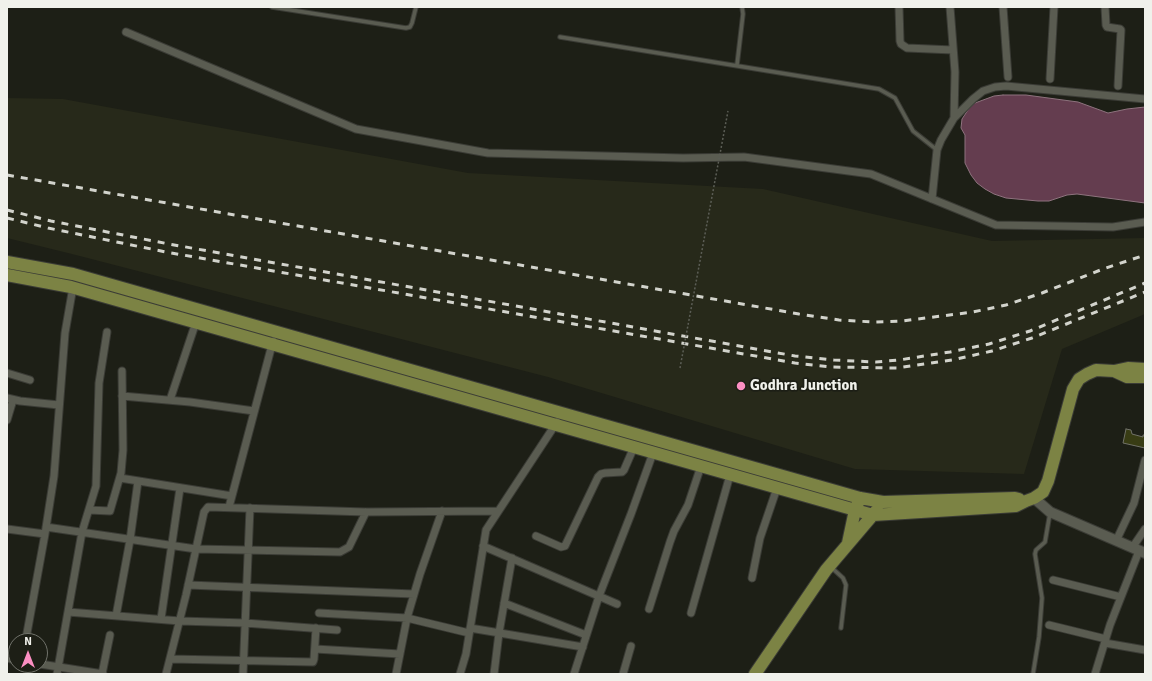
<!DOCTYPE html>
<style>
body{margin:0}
#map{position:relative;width:1152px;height:681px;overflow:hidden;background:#1d1f16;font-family:Signika,sans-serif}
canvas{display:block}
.frame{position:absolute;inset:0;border:8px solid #f0f1eb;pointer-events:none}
.north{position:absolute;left:8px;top:633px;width:40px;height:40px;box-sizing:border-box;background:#1d1f16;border:1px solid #71736b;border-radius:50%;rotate:0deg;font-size:11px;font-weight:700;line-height:16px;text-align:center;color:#f0f1eb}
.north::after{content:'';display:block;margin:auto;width:14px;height:18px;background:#fc8fc2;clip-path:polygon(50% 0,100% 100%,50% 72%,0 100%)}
</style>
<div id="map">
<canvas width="1152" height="681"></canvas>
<div class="frame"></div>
<div class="north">N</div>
</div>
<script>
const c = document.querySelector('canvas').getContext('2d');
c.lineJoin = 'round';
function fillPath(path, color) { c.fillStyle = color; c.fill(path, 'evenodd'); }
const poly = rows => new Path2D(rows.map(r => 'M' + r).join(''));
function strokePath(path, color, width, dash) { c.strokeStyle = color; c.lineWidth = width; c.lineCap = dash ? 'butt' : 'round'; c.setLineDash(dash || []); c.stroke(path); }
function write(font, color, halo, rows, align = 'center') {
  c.font = font + ' Signika,sans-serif'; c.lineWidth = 3.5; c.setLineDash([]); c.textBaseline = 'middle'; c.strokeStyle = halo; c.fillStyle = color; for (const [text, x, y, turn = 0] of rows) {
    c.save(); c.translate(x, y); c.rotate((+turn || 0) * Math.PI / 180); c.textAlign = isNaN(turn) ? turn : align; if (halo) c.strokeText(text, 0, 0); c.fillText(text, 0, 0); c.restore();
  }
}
fillPath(poly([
 [7,98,63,99,468,173,763,189,992,241,1145,238,1145,314,1062,349,1024,474,855,469,548,377,72,254,7,238]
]), '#27291a');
const water = poly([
 [1003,95,1026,95,1078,102,1108,113,1127,109,1145,107,1145,203,1077,194,1067,195,1049,201,1038,201,1006,198,994,194,985,189,977,183,971,175,965,163,965,135,961,128,962,119,968,110,975,103,994,96,1003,95]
]);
fillPath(water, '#643d4f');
strokePath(water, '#8e737e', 1);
const building = poly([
 [1126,429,1131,430,1132,434,1143,437,1143,435,1145,435,1145,448,1123,443,1126,429]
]);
fillPath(building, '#383c14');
strokePath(building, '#717268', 1);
const lane = poly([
 [272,7,406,28,410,27,412,23,416,7],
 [560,37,879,89,895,98,913,131,937,150],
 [737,65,743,14,742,7],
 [832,568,843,578,846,585,841,628],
 [1033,674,1039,637,1042,598,1035,554,1036,550,1045,542,1050,513]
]);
const street = poly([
 [899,7,900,41,901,44,907,48,953,50],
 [950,7,955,72,954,118],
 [1003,7,1008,77],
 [1105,7,1106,25,1107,27,1120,29,1121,30,1118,86],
 [126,32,356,129,488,153,683,158,744,157,871,174,996,225,1113,227,1145,222],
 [1050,79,1054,7],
 [932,199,937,150,941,140,954,118,973,99,983,91,995,87,1006,86,1145,99],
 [7,373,30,380],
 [122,396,190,402,254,411],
 [7,398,20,401,59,405],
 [170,400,196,322],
 [7,420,13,400],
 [120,478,232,496],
 [229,507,273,341],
 [89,510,110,511,121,473,123,450,122,371],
 [46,527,196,549,340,552,349,547,366,512],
 [7,529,45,534],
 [536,536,561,547,565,546,598,477,601,474,605,473,622,472,624,470,634,447],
 [1116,541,1134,503,1145,460],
 [483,546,617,604],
 [1132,548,1145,529],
 [752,578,760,538,777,488],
 [1053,580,1121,597],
 [188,585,414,594],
 [504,603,586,635],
 [649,609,670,542,674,531,688,505,701,466],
 [68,612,180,621,245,623,337,630],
 [319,613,407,618,469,633],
 [691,613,730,475],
 [116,616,130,540,138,481],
 [161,619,180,488],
 [1049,625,1106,639],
 [470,628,583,647],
 [27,633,45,534,54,476,65,333,73,287],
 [1105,643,1145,650],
 [315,649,400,654],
 [7,658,16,660],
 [170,659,313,662,314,659,316,628],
 [40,664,103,674],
 [57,674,82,532,96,486,99,383,107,332],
 [102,674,110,635],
 [166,674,186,595,204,512,208,507,366,512,498,511],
 [243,674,250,508],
 [396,674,407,618,420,574,442,511],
 [460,674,466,654,486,530,557,422],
 [494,674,499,633,512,558],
 [574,674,599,596,631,514,653,453],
 [623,674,631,646],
 [1095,674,1110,625,1139,551]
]);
const secondary = poly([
 [1034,498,1050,512,1145,553]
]);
const primary = poly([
 [7,262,73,274,860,498,883,502,1015,498,1019,499],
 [7,275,71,287,873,515,1016,506,1026,501,1034,498,1043,492,1048,481,1073,389,1079,379,1087,374,1096,370,1114,371,1128,368,1145,369],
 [1114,371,1127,377,1145,377],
 [848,543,855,510,858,503],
 [755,674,826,570,877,510]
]);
strokePath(lane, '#3b3c36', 5.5);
strokePath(street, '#3b3c36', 9);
strokePath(secondary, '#3b3c36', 12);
strokePath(primary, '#3b3c36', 14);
strokePath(lane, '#5a5c51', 3.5);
strokePath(street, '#5a5c51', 7);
strokePath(secondary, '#5a5c51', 10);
strokePath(primary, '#7c8344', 12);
strokePath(poly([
 [7,175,799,314,839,320,873,322,902,321,973,312,1006,305,1042,293,1103,269,1145,255],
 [7,210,51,221,169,244,795,356,834,360,876,362,899,360,950,352,989,344,1030,331,1145,283],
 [7,218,48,228,166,252,795,363,832,367,897,368,952,360,992,351,1032,338,1145,292]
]), '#d2d3cc', 3, [7, 7]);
strokePath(poly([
 [680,368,728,111]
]), '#5c5e56', 1.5, [2, 2]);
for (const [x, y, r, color] of [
 [741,386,5,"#fc8fc2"]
]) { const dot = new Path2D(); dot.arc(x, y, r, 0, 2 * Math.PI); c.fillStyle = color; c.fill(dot); strokePath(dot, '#1d1f16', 1.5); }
write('bold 15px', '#f0f1eb', '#1d1f16', [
 ["Godhra Junction",750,386]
], 'left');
</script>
